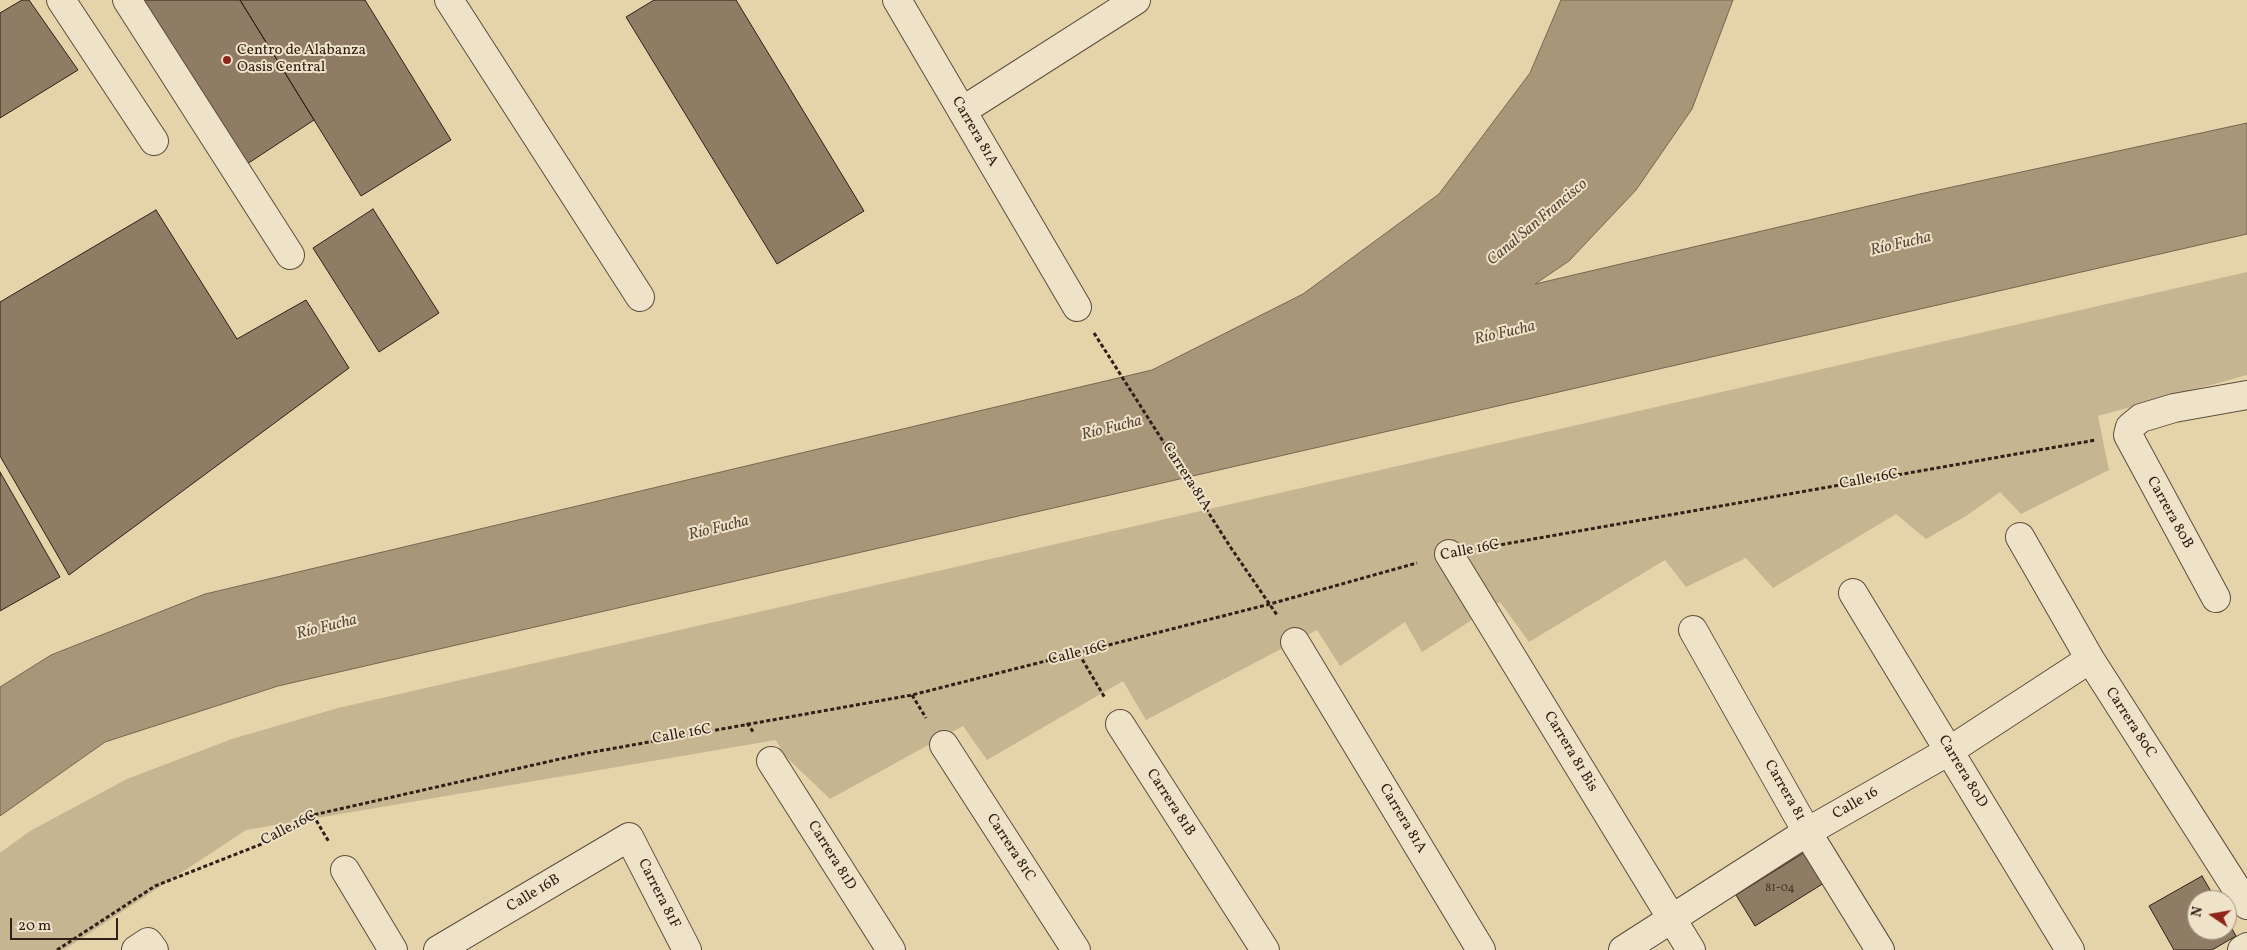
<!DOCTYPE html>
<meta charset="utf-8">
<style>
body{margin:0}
#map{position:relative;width:2247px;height:950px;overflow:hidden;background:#e5d3aa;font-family:Vollkorn,serif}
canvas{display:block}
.north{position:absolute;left:2187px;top:890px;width:50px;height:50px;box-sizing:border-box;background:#eee2c8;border:1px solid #a29482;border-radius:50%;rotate:282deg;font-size:14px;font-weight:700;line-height:20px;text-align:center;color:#302018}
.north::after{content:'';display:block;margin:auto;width:18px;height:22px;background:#8f2418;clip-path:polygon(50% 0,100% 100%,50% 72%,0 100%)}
.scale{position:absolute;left:10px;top:918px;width:108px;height:22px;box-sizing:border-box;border:2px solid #302018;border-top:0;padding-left:6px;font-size:15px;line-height:18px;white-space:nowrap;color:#302018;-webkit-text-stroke:4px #eee2c8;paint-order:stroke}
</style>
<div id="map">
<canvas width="2247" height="950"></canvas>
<div class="north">N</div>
<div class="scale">20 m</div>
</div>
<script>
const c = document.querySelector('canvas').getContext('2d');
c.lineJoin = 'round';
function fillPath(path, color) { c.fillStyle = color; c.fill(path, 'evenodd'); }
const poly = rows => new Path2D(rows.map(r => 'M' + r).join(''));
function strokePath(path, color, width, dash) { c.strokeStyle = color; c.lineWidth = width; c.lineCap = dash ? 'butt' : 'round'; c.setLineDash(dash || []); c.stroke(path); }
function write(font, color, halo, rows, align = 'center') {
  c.font = font + ' Vollkorn,serif'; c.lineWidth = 4; c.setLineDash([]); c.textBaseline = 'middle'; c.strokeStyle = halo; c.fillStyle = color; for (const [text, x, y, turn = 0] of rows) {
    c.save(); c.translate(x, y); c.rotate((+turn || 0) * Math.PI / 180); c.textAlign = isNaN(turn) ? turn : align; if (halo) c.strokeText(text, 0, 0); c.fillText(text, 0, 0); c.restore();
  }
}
fillPath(poly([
 [2247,272,2247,375,2098,416,2109,470,2021,514,2000,492,1966,516,1926,539,1896,514,1773,588,1746,558,1686,587,1665,560,1529,642,1500,602,1422,652,1405,622,1340,666,1317,630,1146,720,1123,681,987,760,963,726,830,799,784,755,776,740,246,830,64,950,0,950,0,853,30,831,127,779,232,739,338,708]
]), '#c6b591');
const water = poly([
 [1561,0,1733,0,1692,109,1636,190,1569,261,1535,284,1920,194,2247,123,2247,234,278,686,105,742,0,816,0,687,51,655,205,594,1152,370,1303,294,1439,194,1530,73,1561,0]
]);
fillPath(water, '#a79678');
strokePath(water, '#776752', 1);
const building = poly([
 [22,0,29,0,78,70,0,118,0,13,22,0],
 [139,0,240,0,314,120,244,166,139,0],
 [240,0,365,0,451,140,361,196,240,0],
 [654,0,736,0,864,211,777,264,626,17,654,0],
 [373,209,439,313,379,352,313,248,373,209],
 [156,210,237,339,306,300,349,368,69,575,0,456,0,302,156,210],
 [0,472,60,577,0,611,0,472],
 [1805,852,1824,883,1755,926,1736,895,1805,852],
 [2202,876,2216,900,2197,900,2197,930,2227,930,2227,920,2236,936,2212,950,2174,950,2149,906,2202,876]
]);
fillPath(building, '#8e7d64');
strokePath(building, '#302018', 1);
const minor = poly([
 [61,0,154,141],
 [127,0,290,255],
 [449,0,640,297],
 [897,0,1077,307],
 [962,111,1136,0],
 [2020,537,2090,659,2247,905],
 [1449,554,1691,950],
 [1853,593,2070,950],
 [2216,598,2128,435,2130,427,2141,418,2174,408,2247,395],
 [1693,630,1807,832,1880,950],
 [1295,642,1481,950],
 [1120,724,1265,950],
 [944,745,1076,950],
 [771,761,891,950],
 [345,870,393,950],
 [136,950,148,942,154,950],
 [438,950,629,837,687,950],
 [1623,950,1807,832,1949,751,2090,659],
 [2242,950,2247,947]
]);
strokePath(minor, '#5d4d3c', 30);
strokePath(poly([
 [1094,333,1231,548,1277,615],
 [1482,548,2096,440],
 [1079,654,1105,698],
 [912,695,926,718],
 [747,723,754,733],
 [313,815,329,842],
 [57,950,155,886,282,836,313,815,582,754,912,695,1270,604,1417,563]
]), '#302018', 3, [4, 2.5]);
strokePath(minor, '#eee2c8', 28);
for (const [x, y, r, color] of [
 [227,60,5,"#8f2418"]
]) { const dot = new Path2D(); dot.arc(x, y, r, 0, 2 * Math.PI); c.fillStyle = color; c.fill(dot); strokePath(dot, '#eee2c8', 2); }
write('12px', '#48372b', null, [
 ["81-04",1780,889]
]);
write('15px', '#302018', '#eee2c8', [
 ["Centro de Alabanza",237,51],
 ["Oasis Central",237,68]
], 'left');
write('15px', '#302018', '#eee2c8', [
 ["Carrera 81A",974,132,60],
 ["Carrera 81A",1186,477,57],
 ["Calle 16C",1869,480,-10],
 ["Carrera 80B",2169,513,61],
 ["Calle 16C",1470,551,-11],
 ["Calle 16C",1078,654,-14],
 ["Carrera 80C",2130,723,57],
 ["Calle 16C",682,735,-10],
 ["Carrera 81 Bis",1570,752,59],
 ["Carrera 80D",1962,772,59],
 ["Carrera 81",1784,791,60],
 ["Carrera 81B",1170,803,57],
 ["Calle 16",1856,804,-30],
 ["Carrera 81A",1402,819,59],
 ["Calle 16C",289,829,-27],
 ["Carrera 81C",1010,848,57],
 ["Carrera 81D",831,856,58],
 ["Calle 16B",534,894,-31],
 ["Carrera 81F",658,894,63]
]);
write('italic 16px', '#5a493a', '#eee2c8', [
 ["Canal San Francisco",1538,223,-40],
 ["Río Fucha",1901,245,-13],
 ["Río Fucha",1505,334,-13],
 ["Río Fucha",1112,429,-14],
 ["Río Fucha",719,529,-14],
 ["Río Fucha",327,628,-14]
]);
</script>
